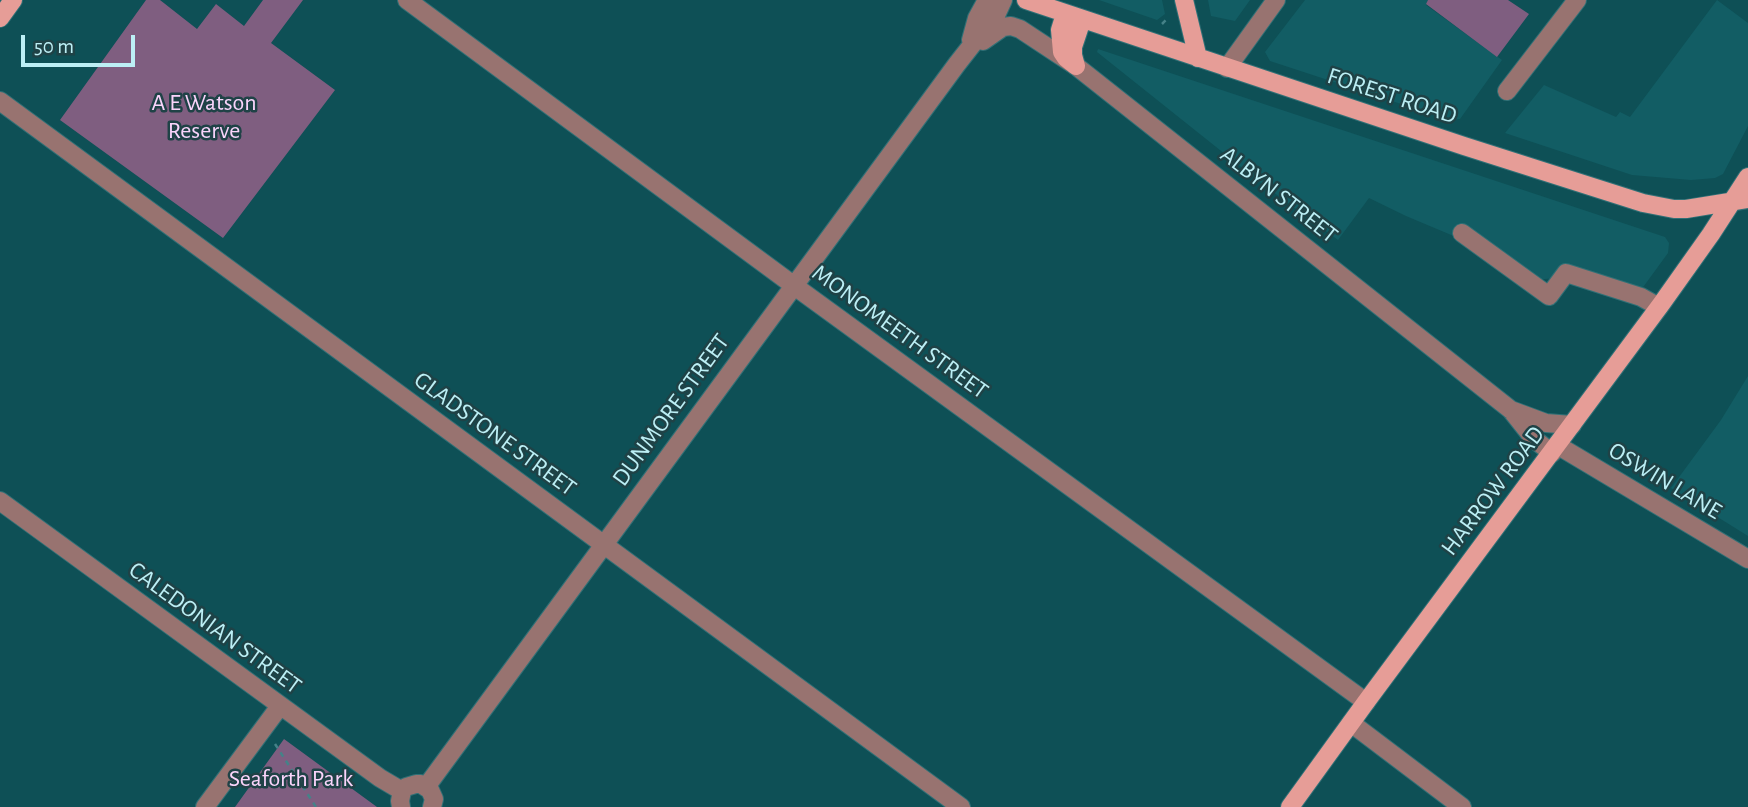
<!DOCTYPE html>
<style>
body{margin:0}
#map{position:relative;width:1748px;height:807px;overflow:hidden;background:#0e5056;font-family:"Alegreya Sans",sans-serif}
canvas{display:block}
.scale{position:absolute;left:21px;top:35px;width:114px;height:32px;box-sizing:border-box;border:4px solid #bceff5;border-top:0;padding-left:9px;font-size:21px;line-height:24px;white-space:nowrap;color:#bceff5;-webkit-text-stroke:5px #1f4246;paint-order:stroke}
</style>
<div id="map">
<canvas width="1748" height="807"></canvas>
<div class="scale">50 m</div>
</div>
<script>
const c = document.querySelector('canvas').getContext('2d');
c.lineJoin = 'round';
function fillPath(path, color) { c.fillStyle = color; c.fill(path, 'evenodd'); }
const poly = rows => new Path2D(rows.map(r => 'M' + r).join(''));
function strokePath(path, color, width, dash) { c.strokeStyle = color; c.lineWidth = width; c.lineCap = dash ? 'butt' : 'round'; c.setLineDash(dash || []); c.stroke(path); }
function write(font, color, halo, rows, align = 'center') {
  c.font = font + ' "Alegreya Sans",sans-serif'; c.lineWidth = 5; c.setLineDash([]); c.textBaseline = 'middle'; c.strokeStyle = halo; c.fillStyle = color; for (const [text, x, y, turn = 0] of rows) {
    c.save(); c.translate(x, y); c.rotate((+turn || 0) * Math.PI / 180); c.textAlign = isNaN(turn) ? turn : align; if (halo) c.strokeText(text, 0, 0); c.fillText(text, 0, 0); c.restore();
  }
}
fillPath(poly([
 [1099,0,1162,0,1165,14,1157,20],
 [1208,0,1250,0,1235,21,1211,16],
 [1305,0,1428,0,1426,5,1502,60,1460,119,1450,120,1270,61,1265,52],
 [1717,0,1748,23,1748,126,1723,174,1715,178,1691,180,1632,175,1505,133,1544,85,1616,117,1620,112,1630,117],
 [1098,49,1665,237,1669,243,1668,253,1641,290,1565,265,1555,278,1536,280,1456,237,1406,216,1369,198,1338,240,1265,186,1097,52],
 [1748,376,1748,536,1671,488,1721,420]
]), '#125d64');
fillPath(poly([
 [146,0,160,0,197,29,216,4,244,26,263,0,303,0,271,43,335,90,223,238,60,120],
 [1428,0,1508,0,1529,14,1497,57,1426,4],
 [284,739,377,807,235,807]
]), '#7f5e80');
const minor = poly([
 [407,0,804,293,1366,702],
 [971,40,977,18,987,0],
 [983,41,1003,27,1011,26,1020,29,1076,66,1511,410,1534,439,1552,453],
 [1227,68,1276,0],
 [1507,91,1577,0],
 [0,101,961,807],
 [1462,233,1549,296,1566,273,1641,297,1659,307],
 [1511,410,1546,423,1572,425],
 [1557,445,1748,559],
 [0,501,380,778,402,791],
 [1351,723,1462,807],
 [426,787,957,64,997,13,1003,0],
 [205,807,280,706],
 [401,807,400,801,402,791,406,787,416,784,421,784,430,790,434,799,432,807]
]);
const major = poly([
 [1026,0,1464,146,1643,203,1674,209,1686,209,1748,199],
 [1184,0,1198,58],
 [1065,14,1060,30,1062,52,1066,58,1076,66],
 [0,18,13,0],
 [1076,66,1073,55,1073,47,1082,20],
 [1290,807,1366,702,1662,303,1711,234,1748,177]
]);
strokePath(minor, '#317076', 20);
strokePath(major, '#317076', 20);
strokePath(poly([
 [1162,24,1168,18],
 [275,744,316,807]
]), '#458288', 2.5, [5, 5]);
strokePath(minor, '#987370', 18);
strokePath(major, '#e69d97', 18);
write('24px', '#bceff5', '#1f4246', [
 ["FOREST ROAD",1392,96,18],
 ["ALBYN STREET",1279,195,38],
 ["MONOMEETH STREET",900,332,36],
 ["DUNMORE STREET",671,410,-54],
 ["GLADSTONE STREET",495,434,36],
 ["OSWIN LANE",1665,481,31],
 ["HARROW ROAD",1493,491,-53],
 ["CALEDONIAN STREET",215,628,36]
]);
write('24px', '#fad4fb', '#1f4246', [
 ["A E Watson",204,103],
 ["Reserve",204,131],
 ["Seaforth Park",291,779]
]);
</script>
